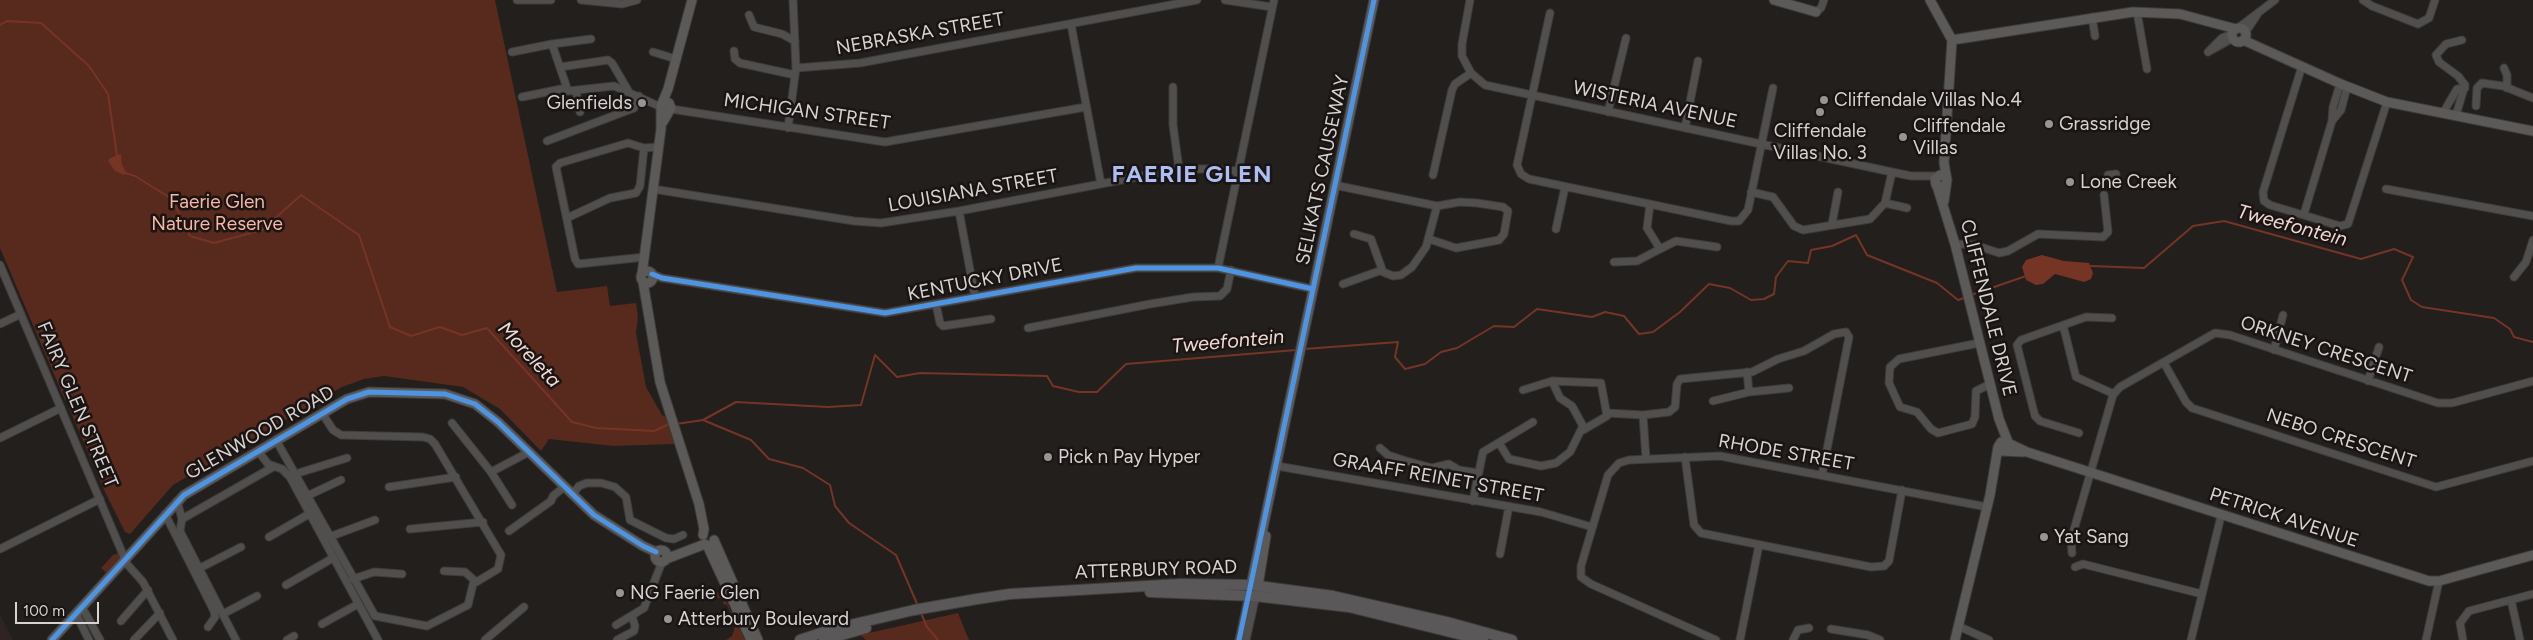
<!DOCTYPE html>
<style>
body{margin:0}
#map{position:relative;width:2533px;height:640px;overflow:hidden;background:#221f1d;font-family:Figtree,sans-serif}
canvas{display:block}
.scale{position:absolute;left:15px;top:602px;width:84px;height:22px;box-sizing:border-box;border:2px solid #d7d3d2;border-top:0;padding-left:6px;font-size:15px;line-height:18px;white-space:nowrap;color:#d7d3d2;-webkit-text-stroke:4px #1a1413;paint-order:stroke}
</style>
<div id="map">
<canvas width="2533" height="640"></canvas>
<div class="scale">100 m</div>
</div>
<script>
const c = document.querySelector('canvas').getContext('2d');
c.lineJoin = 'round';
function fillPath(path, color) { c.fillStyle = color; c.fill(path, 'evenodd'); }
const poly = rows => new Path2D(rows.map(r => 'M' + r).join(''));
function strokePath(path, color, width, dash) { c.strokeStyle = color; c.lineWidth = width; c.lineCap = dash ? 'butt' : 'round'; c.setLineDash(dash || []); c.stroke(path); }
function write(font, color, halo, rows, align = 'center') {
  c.font = font + ' Figtree,sans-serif'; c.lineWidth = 5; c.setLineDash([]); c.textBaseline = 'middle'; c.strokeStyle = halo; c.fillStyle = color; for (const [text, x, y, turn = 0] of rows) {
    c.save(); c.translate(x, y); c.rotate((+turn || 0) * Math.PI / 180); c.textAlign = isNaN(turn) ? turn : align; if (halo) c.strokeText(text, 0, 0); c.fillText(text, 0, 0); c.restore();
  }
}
fillPath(poly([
 [0,614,0,615,13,640,0,640]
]), '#2f2421');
fillPath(poly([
 [0,0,495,0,557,292,607,286,610,306,636,303,638,317,636,333,646,387,662,415,666,417,675,444,613,446,549,439,541,451,500,409,463,387,384,376,364,379,342,387,173,485,130,534,125,532,105,492,69,408,68,400,65,400,0,248],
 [119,553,120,559,110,576,101,568,113,555],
 [718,592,725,599,745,640,726,640,732,636,736,624,727,605,723,604,724,600,713,596,708,601,705,597,707,594],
 [958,613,969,640,866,640,860,635]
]), '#58291d');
fillPath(poly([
 [121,154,122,165,126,172,124,175,115,171,108,161,110,158],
 [2042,255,2064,261,2089,263,2093,273,2091,279,2084,282,2055,274,2043,284,2036,285,2026,280,2022,267,2026,260]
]), '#763424');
strokePath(poly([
 [0,25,7,21,41,23,89,66,108,94,117,156],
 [125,173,135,176,172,199,190,236,214,243,262,230,301,195,359,235,390,327,411,336,440,327,462,335,487,328,572,422,596,428,654,431,669,424],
 [2091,266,2144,268,2193,226,2224,221,2361,259,2394,249,2413,257,2402,280,2411,300,2422,307,2494,318,2510,329,2514,337,2533,342],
 [1971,295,2026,276],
 [1304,349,1398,342,1395,357,1405,369,1425,364,1441,352,1457,348,1494,326,1514,327,1537,309,1592,317,1605,312,1624,316,1639,334,1653,332,1680,312,1709,284,1730,288,1751,300,1764,299,1774,294,1776,277,1788,261,1808,263,1811,250,1832,246,1856,235,1867,255,1937,283,1958,300,1964,298],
 [703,420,736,402,828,407,861,405,875,355,897,377,920,373,1047,376,1053,386,1079,392,1097,392,1126,364,1296,350],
 [676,424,703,420,751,440,769,459,803,468,830,485,835,506,849,523,896,555,918,606],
 [921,613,927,627,938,640]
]), '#763424', 2);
const street = poly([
 [517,0,551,0],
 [581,0,622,4,637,0],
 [1225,0,1272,7],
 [1470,0,1462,44,1462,56,1471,73,1485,85,1892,172,1911,176,1937,176],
 [2363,0,2372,6,2418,24,2429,18,2435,0],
 [1816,12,1821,8,1824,0],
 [2137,12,2147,69],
 [1550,13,1517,165,1521,174,1529,179,1731,221,1739,221,1748,210,1773,88],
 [749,15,754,27,782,34,795,41],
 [2092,17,2095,36],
 [1071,24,1101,184],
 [2238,28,2275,0],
 [2245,33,2257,15],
 [552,44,591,39],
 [734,51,735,59,740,63,795,75],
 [512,52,552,44,568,91,614,86,661,107],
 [653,52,676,59],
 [2208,52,2222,38,2232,34],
 [2208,52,2233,38],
 [2302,66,2263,192,2264,201,2270,205,2340,226,2348,224,2387,102],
 [560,67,608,60,612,63,629,92],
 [796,68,860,63,1197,0],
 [2504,68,2507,75,2507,88],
 [1173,87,1173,125,1179,169],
 [576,91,580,112],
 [522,97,566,88],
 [2476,106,2477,88,2482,83,2503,86,2533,98],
 [671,109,885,142,1086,107],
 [1608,112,1626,38],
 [2443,113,2457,89,2465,88],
 [2456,115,2465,85,2458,76,2439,62,2436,55,2446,44,2462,40],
 [2332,121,2341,110,2347,87],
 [788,128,796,68,793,0],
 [1685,128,1698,61],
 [547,141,634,108,639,96],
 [644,148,628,143,560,163,556,167,575,259,578,264,645,257],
 [1433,175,1452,90,1455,84,1471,73],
 [2108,175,2116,174],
 [1334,185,1437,206,1460,202,1477,203,1503,207,1508,211,1504,234,1499,240,1456,248,1429,239],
 [653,189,854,221,881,223,959,211,1179,169,1208,169,1238,171],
 [2386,189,2533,216],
 [1751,192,1773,197,1794,226,1803,230,1870,219,1885,203,1892,172],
 [1885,203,1907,208],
 [1650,204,1647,228,1660,249,1676,241,1717,247],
 [959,211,975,297],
 [2304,214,2332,121,2333,107,2340,84],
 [567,218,610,198,636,193,640,186,644,148,658,147],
 [1832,224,1838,192],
 [1556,229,1565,187],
 [1354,234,1371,239,1383,272,1393,276,1401,275,1412,267,1426,247,1437,206],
 [1955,244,1975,245,1999,253,2008,251,2038,234,2103,237,2108,232,2104,195],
 [1614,262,1637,261,1660,249],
 [0,265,127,564,143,582,173,640],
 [1218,268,1274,0],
 [652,274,662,278,885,313,1136,268,1218,268,1313,289],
 [2514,277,2526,262,2533,240],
 [1343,284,1382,270],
 [936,304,940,323,943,326,991,319],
 [0,324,21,314],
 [2063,325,2076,377,2114,394],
 [1028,328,1150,304,1193,297,1220,296,1227,289,1231,270],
 [1979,343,1899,359,1890,367,1889,383,1900,407,1917,412,1931,429,1938,433,1972,424,1975,417,1976,391,1990,384],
 [2274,350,2283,315],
 [2164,363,2186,402,2192,408,2436,487,2533,461],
 [1747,372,1749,392,1789,388],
 [2368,381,2379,347],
 [1523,390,1552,381,1601,383,1607,416,1583,430],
 [1713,401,1749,392],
 [1607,413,1643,415,1669,412,1675,407,1677,384,1680,379,1752,372,1778,359,1804,351,1834,334,1846,332,1849,337,1822,475],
 [1643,415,1646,459],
 [452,423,491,472,512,505],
 [2079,433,2040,421,2035,416,2017,345,2021,340,2086,317,2112,318],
 [0,438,61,408],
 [276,440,375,616,427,626,468,605,473,584,498,569,501,555,435,444,430,439,423,437,341,435,333,430,322,413],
 [1499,443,1509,459,1541,466,1556,463,1570,452,1583,426,1572,406,1560,398,1552,381],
 [1380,448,1388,455,1403,460,1432,468,1449,464,1459,470,1478,473],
 [258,451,268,464,282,469,290,477,378,640],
 [1685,457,1694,525,1701,533,1871,567,1884,566,1889,561,1902,490],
 [1277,466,1541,512,1592,527],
 [491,472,529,452],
 [295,474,347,458],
 [389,487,456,477],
 [572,495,579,486,587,483,601,483,615,487,626,497,630,520,666,538,674,539,683,535],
 [307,496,341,480],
 [177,501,182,519,180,531,236,640],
 [1473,501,1483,452,1533,422],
 [165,514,214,611,215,617,208,627],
 [182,519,273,467],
 [410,529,483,522],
 [509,531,551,501,553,496,564,487],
 [269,537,309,514],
 [329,537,375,520],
 [0,549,100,499],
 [2072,553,2071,540,2113,395,2120,387,2215,333,2230,335,2438,403,2452,403,2533,381],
 [1500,554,1509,506],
 [2075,567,2083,564,2202,594],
 [200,568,241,547],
 [444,571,465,572,475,581],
 [353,579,374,572,402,574],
 [286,585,333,558],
 [2511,600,2520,640],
 [82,607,100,640],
 [76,614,89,640],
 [223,614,257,596],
 [121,621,148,590],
 [322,624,358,604],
 [616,625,644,608,662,562],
 [1958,626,1989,640],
 [1831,629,1868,635,1880,640],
 [134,640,160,613],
 [287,640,294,636],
 [485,640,524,607],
 [617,640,634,631,635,626,632,616],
 [1239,640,1249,593],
 [1246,640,1258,586],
 [1716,640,1591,584,1581,577,1581,566,1608,475,1619,463,1629,460,1720,456,1987,507],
 [1740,640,1759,545],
 [1793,640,1798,630,1809,628],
 [2191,640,2221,516],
 [2426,640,2439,581],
 [2463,640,2460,623,2469,611,2533,594]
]);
const secondary = poly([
 [1774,0,1816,12],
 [1930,0,1952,40,1944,163,1947,180,1944,201],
 '2232 35a7 7 0 1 1 14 0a7 7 0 1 1-14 0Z',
 [1952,40,2133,12,2180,14,2236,29],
 [2243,40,2341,84,2387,102,2533,131],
 [663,122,671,108,669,103],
 [1937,186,1955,244,1999,419,2008,442],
 [1942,187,1936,185,1935,179,1940,175,1945,177],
 '641 277a6 6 0 1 1 12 0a6 6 0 1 1-12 0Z',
 [642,274,661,129,661,106,668,89,692,0],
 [643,282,660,382,699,504,704,529,703,535],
 [2008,443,2027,452,2429,581,2439,581,2533,555],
 [2007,451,2008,443,2001,442,1998,447,2002,451,2023,452],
 [714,540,758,640],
 [707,545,751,640],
 '655 556a6 6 0 1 1 12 0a6 6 0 1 1-12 0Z',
 [666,559,705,544],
 [1251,585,1374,0],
 [1258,586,1266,536],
 [52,640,184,495,347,399,369,392,445,394,475,404,498,422,594,515,643,546,656,552],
 [1955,640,1990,495,1998,447]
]);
const primary = poly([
 [1150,592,1255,596,1349,607,1483,640],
 [800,640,833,629,914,610,977,599,1010,594,1180,584,1251,585,1333,596,1447,622,1512,640],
 [824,640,866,628]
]);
strokePath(street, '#3e3c3b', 9);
strokePath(secondary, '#3e3c3b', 11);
strokePath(primary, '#3e3c3b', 12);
strokePath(street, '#514f4e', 7);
strokePath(secondary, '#5b5a59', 9);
strokePath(primary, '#5a5858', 10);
strokePath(poly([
 [652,274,662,278,885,313,1136,268,1218,268,1313,289],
 [52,640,184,495,347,399,369,392,445,394,475,404,498,422,594,515,643,546,656,552],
 [1239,640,1374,0]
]), '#4d94e3', 5);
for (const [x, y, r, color] of [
 [1824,100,5,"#989493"],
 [642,103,5,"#989493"],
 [1820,112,5,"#989493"],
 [2049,124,5,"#989493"],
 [1903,137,5,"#989493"],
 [2070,182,5,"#989493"],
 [1048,457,5,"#989493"],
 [2044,537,5,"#989493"],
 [620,593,5,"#989493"],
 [668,619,5,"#989493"]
]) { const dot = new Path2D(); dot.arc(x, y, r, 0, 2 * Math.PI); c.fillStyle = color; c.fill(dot); strokePath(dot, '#1a1413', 2); }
write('19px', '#d7d3d2', '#1a1413', [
 ["NEBRASKA STREET",920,34,-10],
 ["WISTERIA AVENUE",1655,105,12],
 ["MICHIGAN STREET",807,112,8],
 ["SELIKATS CAUSEWAY",1323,170,-78],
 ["LOUISIANA STREET",973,191,-10],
 ["KENTUCKY DRIVE",985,280,-11],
 ["CLIFFENDALE DRIVE",1988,308,76],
 ["ORKNEY CRESCENT",2326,350,18],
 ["FAIRY GLEN STREET",77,405,67],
 ["GLENWOOD ROAD",260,433,-30],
 ["NEBO CRESCENT",2341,439,18],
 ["RHODE STREET",1786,453,10],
 ["GRAAFF REINET STREET",1438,478,10],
 ["PETRICK AVENUE",2284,518,18],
 ["ATTERBURY ROAD",1156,570,-2]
]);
write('19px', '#d7d3d2', '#1a1413', [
 ["Cliffendale Villas No.4",1834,100],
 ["Glenfields",632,103,"right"],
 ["Grassridge",2059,124],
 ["Cliffendale",1913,126],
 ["Villas",1913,148],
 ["Cliffendale",1820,131,"center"],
 ["Villas No. 3",1820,153,"center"],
 ["Lone Creek",2080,182],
 ["Pick n Pay Hyper",1058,457],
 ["Yat Sang",2054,537],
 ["NG Faerie Glen",630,593],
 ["Atterbury Boulevard",678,619]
], 'left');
write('19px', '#f8b6a5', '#1a1413', [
 ["Faerie Glen",217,202],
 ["Nature Reserve",217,224]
]);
write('italic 20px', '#f1dad4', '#1a1413', [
 ["Tweefontein",2292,226,15],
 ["Tweefontein",1228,342,-5],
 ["Moreleta",529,355,47]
]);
c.letterSpacing = '1px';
write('bold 24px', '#acbef4', '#1a1413', [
 ["FAERIE GLEN",1192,175]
]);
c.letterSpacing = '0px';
</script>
